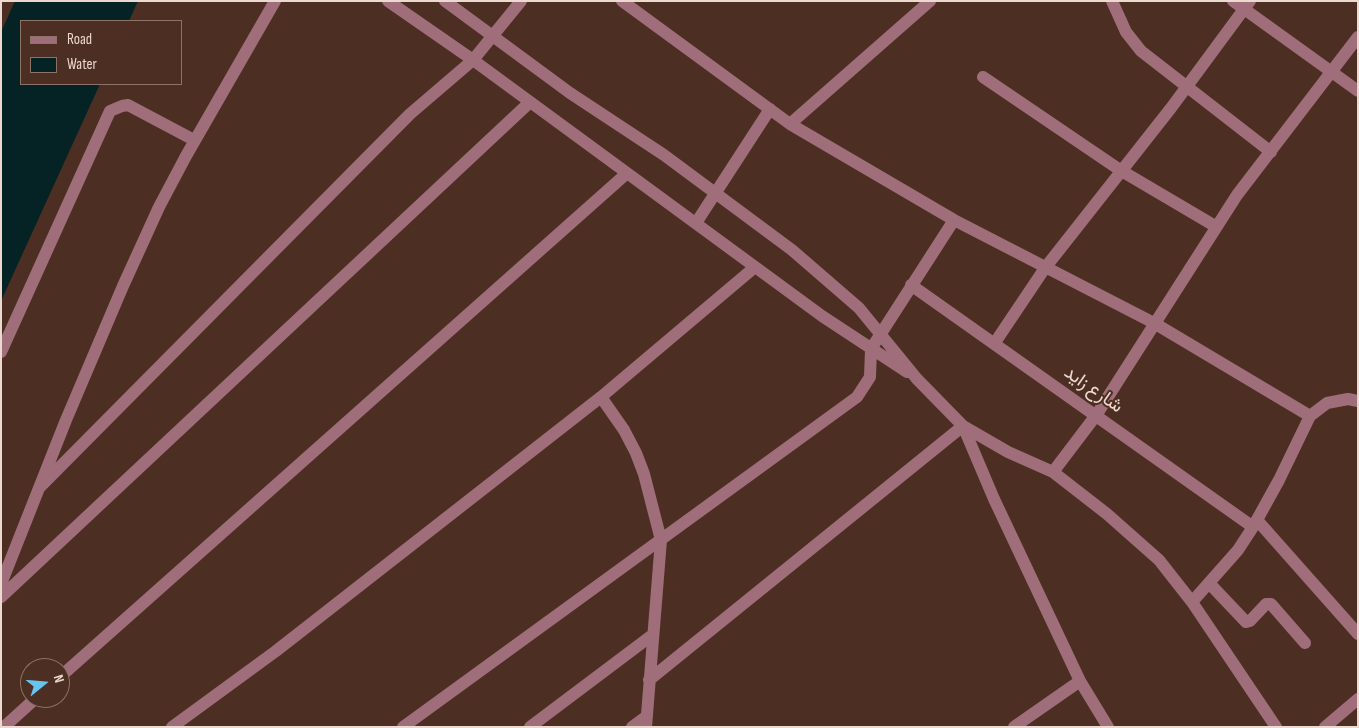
<!DOCTYPE html>
<meta charset="utf-8">
<style>
body{margin:0}
#map{position:relative;width:1359px;height:728px;overflow:hidden;background:#4c2f22;font-family:"Sofia Sans Condensed",sans-serif}
canvas{display:block}
.frame{position:absolute;inset:0;border:2px solid #ecd9d0;pointer-events:none}
.legend{position:absolute;left:20px;top:20px;width:162px;height:65px;box-sizing:border-box;background:#4c2f22;border:1px solid #8c7368;margin:0;padding:6px 9px;list-style:none;font-size:15px;color:#ecd9d0}
.legend li{display:flex;align-items:center;gap:10px;height:25px}
.legend b{width:25px;border:1px solid #8c7368}
.north{position:absolute;left:20px;top:658px;width:50px;height:50px;box-sizing:border-box;background:#4c2f22;border:1px solid #8c7368;border-radius:50%;rotate:73deg;font-size:14px;font-weight:700;line-height:20px;text-align:center;color:#ecd9d0}
.north::after{content:'';display:block;margin:auto;width:18px;height:22px;background:#65c5ef;clip-path:polygon(50% 0,100% 100%,50% 72%,0 100%)}
</style>
<div id="map">
<canvas width="1359" height="728"></canvas>
<div class="frame"></div>
<ul class="legend">
<li><b style="height:6px;background:#a06e7a"></b>Road</li>
<li><b style="height:14px;background:#052225"></b>Water</li>
</ul>
<div class="north">N</div>
</div>
<script>
const c = document.querySelector('canvas').getContext('2d');
c.lineJoin = 'round';
function fillPath(path, color) { c.fillStyle = color; c.fill(path, 'evenodd'); }
const poly = rows => new Path2D(rows.map(r => 'M' + r).join(''));
function strokePath(path, color, width, dash) { c.strokeStyle = color; c.lineWidth = width; c.lineCap = dash ? 'butt' : 'round'; c.setLineDash(dash || []); c.stroke(path); }
function write(font, color, halo, rows, align = 'center') {
  c.font = font + ' "Sofia Sans Condensed",Vazirmatn,sans-serif'; c.lineWidth = 4; c.setLineDash([]); c.textBaseline = 'middle'; c.strokeStyle = halo; c.fillStyle = color; for (const [text, x, y, turn = 0] of rows) {
    c.save(); c.translate(x, y); c.rotate((+turn || 0) * Math.PI / 180); c.textAlign = isNaN(turn) ? turn : align; if (halo) c.strokeText(text, 0, 0); c.fillText(text, 0, 0); c.restore();
  }
}
fillPath(poly([
 [15,1,138,1,129,21,21,21,21,84,100,84,1,301,1,32]
]), '#052225');
strokePath(poly([
 [388,1,473,60,822,316,907,372],
 [445,1,570,93,664,155,792,250,859,308,917,379,963,426,994,499,1080,681,1108,727],
 [622,1,790,124,954,220,1154,323,1310,416],
 [1112,1,1126,32,1141,51,1271,152],
 [1233,1,1358,91],
 [983,77,1120,170,1215,226],
 [790,124,930,1],
 [696,223,770,109],
 [911,285,1253,527],
 [994,344,1045,268,1171,108,1250,1],
 [1,352,110,111,122,106,128,105,194,140],
 [601,397,624,430,636,453,644,474,661,540,646,727],
 [1053,472,1097,414,1237,195,1358,37],
 [40,487,410,114,473,60,521,1],
 [1257,520,1358,634],
 [1209,583,1246,622,1250,621,1266,604,1271,604,1305,643],
 [1,584,66,420,123,286,159,207,186,156,275,1],
 [1,597,529,103],
 [1192,602,1276,727],
 [60,677,626,174],
 [649,680,963,426,1008,452,1053,472,1107,514,1159,560,1192,602,1238,550,1253,527,1279,480,1310,416,1327,403,1348,399,1358,401],
 [4,727,36,698],
 [172,727,276,651,601,397,755,267],
 [403,727,857,397,870,377,871,349,954,220],
 [530,727,651,636],
 [632,727,647,716],
 [1014,727,1080,681],
 [1325,727,1358,699]
]), '#a06e7a', 12);
write('19px', '#ecd9d0', '#4c2f22', [
 ["شارع زايد",1093,390,35]
]);
</script>
